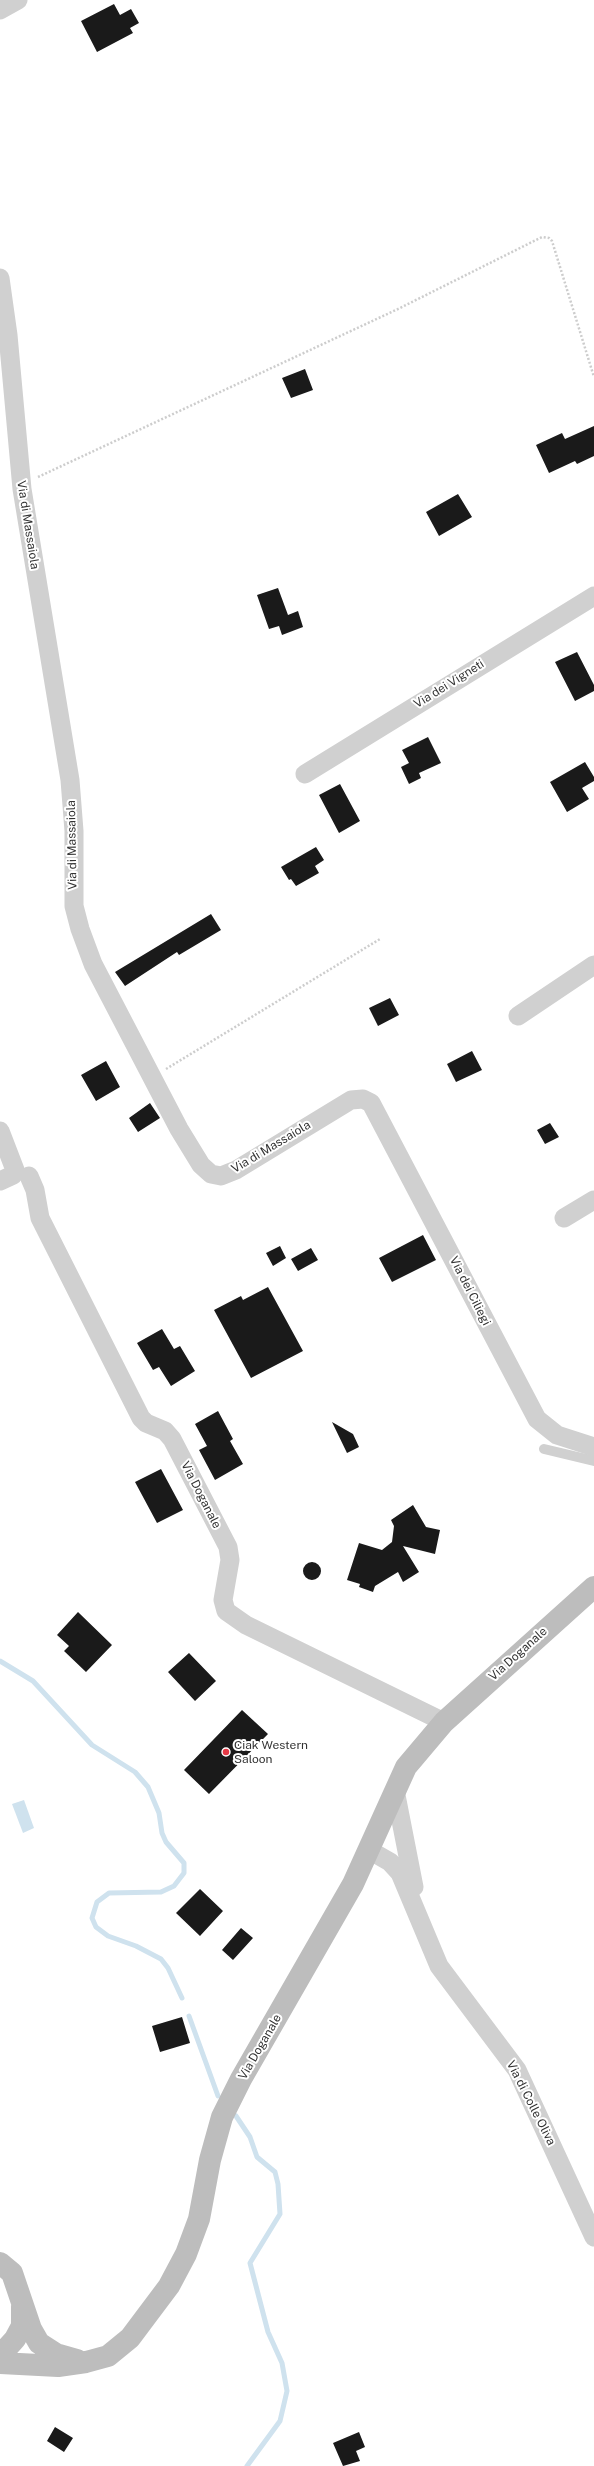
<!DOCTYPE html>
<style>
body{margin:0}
canvas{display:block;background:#fff}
</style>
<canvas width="594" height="2466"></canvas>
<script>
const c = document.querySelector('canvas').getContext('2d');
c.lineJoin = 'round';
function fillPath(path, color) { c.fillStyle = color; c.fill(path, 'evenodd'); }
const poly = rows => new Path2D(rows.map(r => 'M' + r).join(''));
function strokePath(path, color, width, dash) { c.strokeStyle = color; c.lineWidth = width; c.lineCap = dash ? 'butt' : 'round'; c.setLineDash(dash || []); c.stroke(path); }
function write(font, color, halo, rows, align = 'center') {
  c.font = font + ' "Public Sans",sans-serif'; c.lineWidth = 4; c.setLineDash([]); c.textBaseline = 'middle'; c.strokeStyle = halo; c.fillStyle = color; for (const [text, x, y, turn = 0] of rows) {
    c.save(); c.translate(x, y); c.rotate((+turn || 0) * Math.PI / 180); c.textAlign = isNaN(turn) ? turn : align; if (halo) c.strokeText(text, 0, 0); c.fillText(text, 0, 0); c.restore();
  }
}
fillPath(poly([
 [24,1800,34,1828,23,1833,12,1804]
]), '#cfe2ee');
strokePath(poly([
 [0,1661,33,1681,92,1745,135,1772,148,1787,159,1813,162,1833,166,1842,184,1863,184,1873,174,1886,161,1892,109,1893,97,1902,92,1918,96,1927,108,1936,136,1946,161,1959,168,1968,182,1998],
 [189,2016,218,2096],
 [236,2116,250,2137,257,2157,275,2172,278,2184,280,2214,250,2263,268,2332,282,2363,287,2391,280,2421,247,2466]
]), '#cfe2ee', 5);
fillPath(poly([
 [114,4,120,15,131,9,139,23,130,28,133,33,97,52,81,21],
 [305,369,313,390,291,398,282,378],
 [594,426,594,456,577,464,575,461,549,473,536,445,562,433,565,439],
 [458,494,472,517,439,536,426,512],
 [278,588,288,615,298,611,303,627,282,635,279,626,269,629,257,595],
 [577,652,594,685,594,691,575,701,555,662],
 [428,737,441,763,419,773,421,778,409,784,401,767,409,763,402,750],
 [585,762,594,777,594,781,582,788,589,799,567,812,550,782],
 [340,784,360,821,339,833,319,795],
 [316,847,324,860,315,866,319,873,296,886,291,879,289,880,281,867],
 [211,914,221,930,179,955,177,952,125,986,115,972],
 [390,998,399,1015,378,1026,369,1008],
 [472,1051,482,1070,456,1082,447,1064],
 [106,1061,120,1087,96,1101,81,1075],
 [150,1103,160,1118,138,1132,129,1118],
 [550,1123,559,1137,545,1144,537,1130],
 [423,1235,436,1260,392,1282,379,1258],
 [280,1246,286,1258,273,1266,266,1253],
 [311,1248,318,1260,298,1271,291,1259],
 [268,1287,303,1351,251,1378,214,1310,241,1296,243,1300],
 [162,1329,174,1349,180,1346,195,1371,171,1386,159,1367,153,1370,137,1343],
 [218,1411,233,1439,230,1441,243,1464,215,1480,199,1450,207,1446,195,1424],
 [332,1422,353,1434,359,1447,347,1453],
 [161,1469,183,1510,157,1523,135,1482],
 [413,1505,426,1527,440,1530,435,1554,403,1546,419,1572,403,1582,398,1572,375,1586,373,1592,359,1587,360,1584,347,1580,359,1543,382,1550,392,1542,394,1526,391,1520],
 '303 1571a9 9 0 1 1 18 0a9 9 0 1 1-18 0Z',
 [78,1612,112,1645,86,1672,64,1651,69,1646,57,1635],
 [189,1653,216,1681,195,1701,168,1672],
 [242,1710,268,1734,209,1794,184,1770],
 [200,1889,223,1911,200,1936,176,1913],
 [241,1928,253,1938,233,1960,222,1950],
 [182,2017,190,2043,160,2052,152,2026],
 [55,2427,73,2438,64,2452,47,2441],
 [359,2432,365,2447,356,2451,360,2461,343,2466,333,2443]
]), '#1a1a1a');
strokePath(poly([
 [38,477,398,309,542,237,549,238,552,241,594,377],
 [166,1069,380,939]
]), '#cdcdcd', 2.5, [2, 2]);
strokePath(poly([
 [544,1449,594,1461]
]), '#d0d0d0', 10);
strokePath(poly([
 [0,10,18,0],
 [0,278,8,335,22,489,70,780,74,831,74,906,80,929,93,964,179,1129,201,1165,211,1174,221,1176,236,1170,351,1100,363,1099,371,1103,537,1419,557,1435,594,1447],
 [305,774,594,596],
 [518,1016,594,965],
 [0,1131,15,1170,13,1175,0,1181],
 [29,1176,35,1190,40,1218,141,1418,146,1423,165,1431,172,1439,228,1547,230,1560,223,1600,226,1611,246,1625,444,1722],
 [564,1218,594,1200],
 [395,1790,414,1887],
 [369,1850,390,1862,400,1873,439,1966,517,2070,594,2237]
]), '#d0d0d0', 19);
strokePath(poly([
 [0,2263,12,2273,31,2329,39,2343,56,2354,77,2360],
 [0,2351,7,2348,15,2339,22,2326,22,2307],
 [0,2363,58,2366,86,2362,108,2356,130,2338,169,2286,186,2254,199,2219,210,2160,222,2117,241,2079,353,1884,406,1767,444,1722,594,1587]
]), '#bdbdbd', 22);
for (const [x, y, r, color] of [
 [226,1752,4,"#e63946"]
]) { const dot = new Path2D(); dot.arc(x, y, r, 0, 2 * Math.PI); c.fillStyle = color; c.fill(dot); strokePath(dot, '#fff', 1.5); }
write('12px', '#333', '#fff', [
 ["Via di Massaiola",28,525,81],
 ["Via dei Vigneti",449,684,-32],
 ["Via di Massaiola",72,845,-91],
 ["Via di Massaiola",271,1147,-31],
 ["Via dei Ciliegi",470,1291,63],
 ["Via Doganale",201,1495,63],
 ["Via Doganale",518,1654,-42],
 ["Via Doganale",260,2047,-60],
 ["Via di Colle Oliva",531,2103,63]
]);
write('12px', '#333', '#fff', [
 ["Ciak Western",234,1745],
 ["Saloon",234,1759]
], 'left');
</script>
